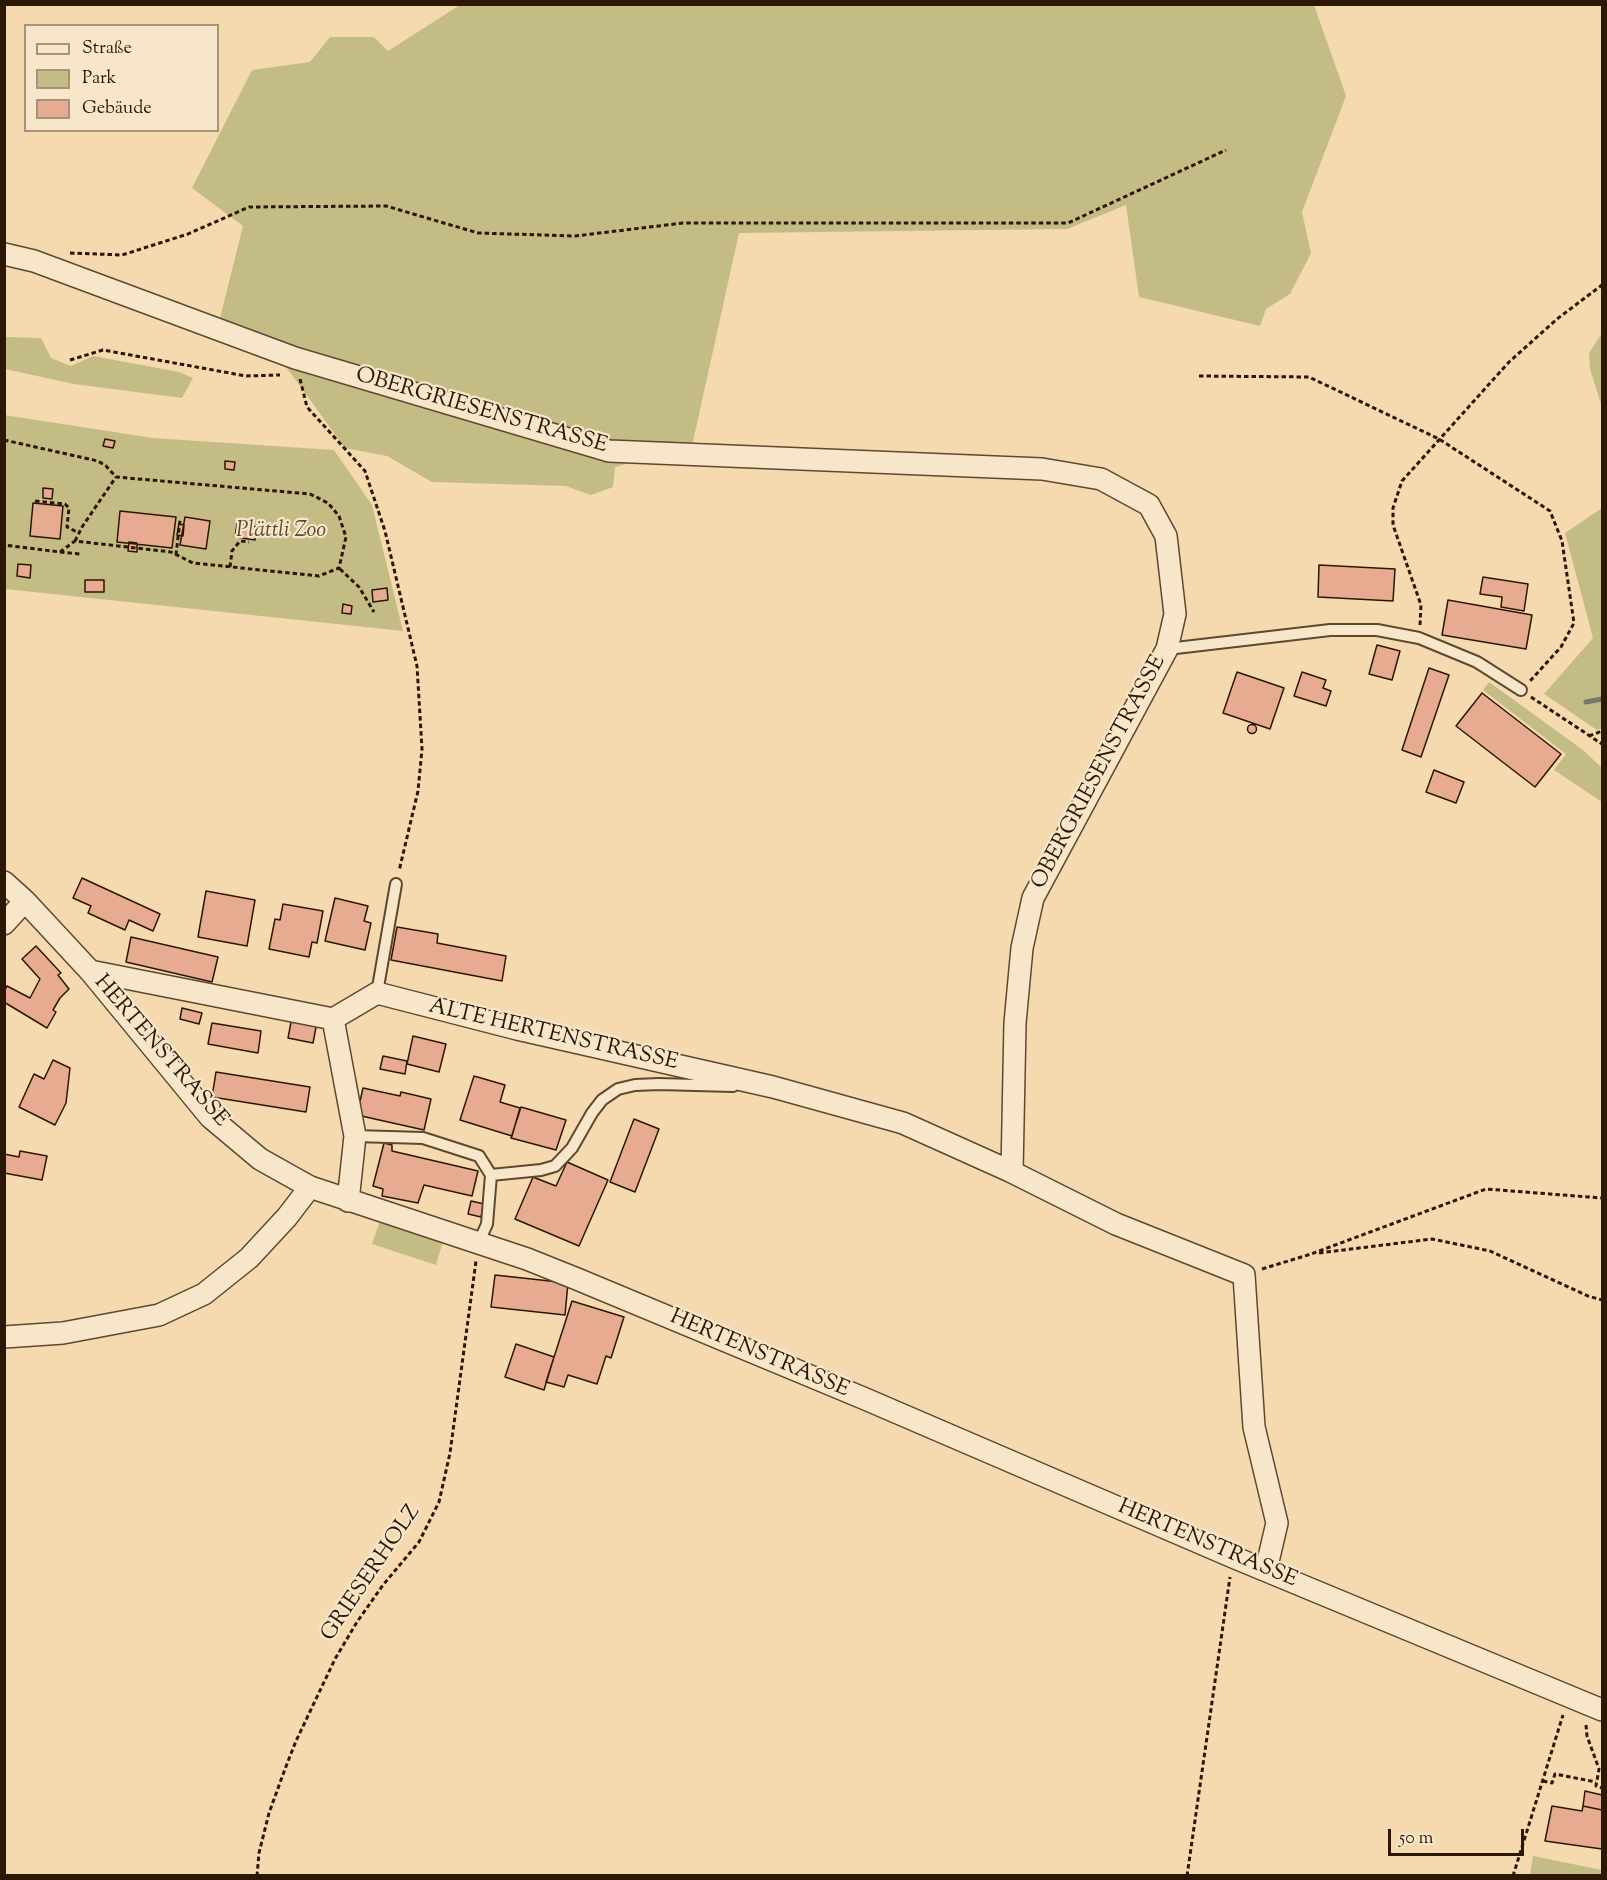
<!DOCTYPE html>
<meta charset="utf-8">
<style>
body{margin:0}
#map{position:relative;width:1607px;height:1880px;overflow:hidden;background:#f5d9af;font-family:"Sorts Mill Goudy",serif}
canvas{display:block}
.frame{position:absolute;inset:0;border:6px solid #2c1704;pointer-events:none}
.legend{position:absolute;left:24px;top:24px;width:195px;height:108px;box-sizing:border-box;background:#f8e6cb;border:2px solid #a6937b;margin:0;padding:8px 10px;list-style:none;font-size:18px;color:#2c1704}
.legend li{display:flex;align-items:center;gap:12px;height:30px}
.legend b{width:30px;border:2px solid #a6937b}
.scale{position:absolute;left:1388px;top:1829px;width:136px;height:27px;box-sizing:border-box;border:3px solid #2c1704;border-top:0;padding-left:8px;font-size:18px;line-height:21px;white-space:nowrap;color:#2c1704;-webkit-text-stroke:4px #f8e6cb;paint-order:stroke}
</style>
<div id="map">
<canvas width="1607" height="1880"></canvas>
<div class="frame"></div>
<ul class="legend">
<li><b style="height:8px;background:#f8e6cb"></b>Straße</li>
<li><b style="height:16px;background:#c4bc85"></b>Park</li>
<li><b style="height:16px;background:#e7ab91"></b>Gebäude</li>
</ul>
<div class="scale">50 m</div>
</div>
<script>
const c = document.querySelector('canvas').getContext('2d');
c.lineJoin = 'round';
function fillPath(path, color) { c.fillStyle = color; c.fill(path, 'evenodd'); }
const poly = rows => new Path2D(rows.map(r => 'M' + r).join(''));
function strokePath(path, color, width, dash) { c.strokeStyle = color; c.lineWidth = width; c.lineCap = dash ? 'butt' : 'round'; c.setLineDash(dash || []); c.stroke(path); }
function write(font, color, halo, rows, align = 'center') {
  c.font = font + ' "Sorts Mill Goudy",serif'; c.lineWidth = 4.5; c.setLineDash([]); c.textBaseline = 'middle'; c.strokeStyle = halo; c.fillStyle = color; for (const [text, x, y, turn = 0] of rows) {
    c.save(); c.translate(x, y); c.rotate((+turn || 0) * Math.PI / 180); c.textAlign = isNaN(turn) ? turn : align; if (halo) c.strokeText(text, 0, 0); c.fillText(text, 0, 0); c.restore();
  }
}
fillPath(poly([
 [460,5,1314,5,1346,96,1302,212,1311,253,1290,294,1266,309,1260,326,1139,297,1126,205,1067,229,739,233,692,446,615,467,613,487,591,495,566,486,432,482,387,456,345,448,268,342,219,322,243,226,192,188,252,70,310,62,330,37,374,37,388,51],
 [1602,333,1602,407,1590,369,1589,353],
 [5,337,41,338,51,358,71,366,93,356,179,372,193,378,182,398,74,384,5,369],
 [4,415,153,438,334,450,372,505,403,631,5,589],
 [1602,508,1602,728,1597,730,1544,694,1593,638,1565,533],
 [1489,682,1583,750,1602,768,1602,802,1554,770,1566,754,1483,690],
 [380,1221,443,1241,436,1265,372,1244],
 [1533,1856,1602,1870,1602,1875,1530,1875]
]), '#c4bc85');
strokePath(poly([
 [1586,702,1602,699]
]), '#73776f', 5);
const building = poly([
 [105,439,115,441,113,448,103,446,105,439],
 [225,461,235,462,234,470,225,469,225,461],
 [43,488,53,489,52,499,43,498,43,488],
 [33,503,63,506,60,539,30,536,33,503],
 [120,511,176,517,172,548,117,542,120,511],
 [185,517,210,521,206,549,180,545,185,517],
 [179,524,184,525,183,536,177,535,179,524],
 [237,524,257,527,255,540,235,537,237,524],
 [129,542,137,543,137,552,128,551,129,542],
 [18,564,31,565,30,578,17,576,18,564],
 [1319,565,1395,569,1393,601,1318,597,1319,565],
 [1483,577,1528,584,1524,611,1501,607,1502,597,1480,594,1483,577],
 [85,580,104,580,104,592,85,592,85,580],
 [387,588,388,600,373,602,372,590,387,588],
 [1448,600,1532,615,1526,649,1442,635,1448,600],
 [343,604,352,606,351,614,342,613,343,604],
 [1377,645,1400,651,1392,680,1369,674,1377,645],
 [1429,668,1449,675,1421,757,1402,750,1429,668],
 [1237,672,1284,688,1270,729,1223,713,1237,672],
 [1302,672,1326,680,1323,688,1331,691,1326,706,1294,696,1302,672],
 [1482,693,1561,754,1535,787,1456,726,1482,693],
 '1247.5 729a4.5 4.5 0 1 1 9 0a4.5 4.5 0 1 1-9 0Z',
 [1434,770,1464,782,1456,803,1426,792,1434,770],
 [82,878,160,914,153,931,129,920,125,930,88,913,91,906,73,898,82,878],
 [206,891,255,900,247,946,198,937,206,891],
 [335,898,368,906,364,921,371,923,365,950,325,941,335,898],
 [283,904,323,911,317,943,312,942,309,957,269,949,275,919,280,920,283,904],
 [397,927,438,934,437,943,506,956,502,981,391,960,397,927],
 [131,937,218,957,212,982,126,962,131,937],
 [36,946,61,973,58,975,69,989,60,998,53,1010,56,1012,47,1028,4,1002,4,991,7,986,30,998,40,979,22,959,36,946],
 [182,1008,202,1013,199,1024,180,1019,182,1008],
 [292,1017,317,1022,313,1043,288,1038,292,1017],
 [212,1023,261,1031,258,1053,208,1044,212,1023],
 [413,1036,446,1044,439,1072,407,1064,413,1036],
 [383,1056,407,1061,405,1074,380,1069,383,1056],
 [53,1060,70,1068,66,1103,55,1125,19,1107,34,1074,44,1079,53,1060],
 [216,1072,310,1087,306,1112,212,1097,216,1072],
 [474,1076,505,1085,500,1102,520,1108,512,1136,460,1120,474,1076],
 [363,1088,400,1096,401,1092,431,1099,424,1130,357,1115,363,1088],
 [521,1107,566,1120,556,1150,511,1138,521,1107],
 [634,1119,659,1129,635,1192,610,1182,634,1119],
 [384,1143,392,1145,392,1151,478,1171,472,1196,424,1185,418,1203,382,1196,383,1189,373,1186,384,1143],
 [20,1151,47,1156,42,1180,4,1173,4,1154,19,1157,20,1151],
 [567,1162,608,1180,579,1246,515,1219,533,1177,556,1186,567,1162],
 [471,1201,484,1204,481,1217,468,1214,471,1201],
 [495,1275,568,1283,565,1315,491,1307,495,1275],
 [572,1301,624,1317,611,1358,606,1356,597,1384,568,1375,564,1387,546,1382,572,1301],
 [516,1344,554,1357,544,1390,505,1377,516,1344],
 [1585,1791,1602,1795,1602,1810,1583,1806,1585,1791],
 [1552,1806,1582,1811,1583,1806,1602,1810,1602,1849,1545,1841,1552,1806]
]);
fillPath(building, '#e7ab91');
strokePath(building, '#2c1704', 1.5);
const lane = poly([
 [1167,649,1330,630,1377,630,1419,638,1477,662,1521,690],
 [377,993,396,884],
 [355,1136,423,1138,479,1156,491,1175,487,1224,478,1244],
 [491,1175,541,1170,555,1166,572,1148,592,1113,602,1100,618,1089,635,1085,659,1084,733,1086]
]);
const street = poly([
 [4,254,34,261,295,358,609,451,1042,469,1101,479,1149,505,1166,536,1175,614,1167,649,1033,898,1022,948,1015,1023,1012,1172,1116,1224,1244,1275,1254,1427,1277,1523,1266,1570],
 [4,882,25,901,90,971,210,1117,260,1159,310,1187,527,1259,577,1279,863,1398,1233,1557,1602,1710],
 [4,924,25,901],
 [90,971,333,1019,377,993,517,1029,773,1087,903,1123,1012,1172],
 [333,1019,355,1136,348,1201],
 [4,1337,63,1333,159,1315,204,1294,249,1258,287,1217,310,1187]
]);
strokePath(lane, '#5e482f', 14);
strokePath(street, '#5e482f', 24);
strokePath(poly([
 [70,253,122,255,188,234,249,207,386,206,478,233,575,236,683,223,1068,223,1226,150],
 [70,360,103,350,246,376,280,375],
 [1199,376,1309,377,1439,439,1550,511,1562,541,1574,623,1561,647,1530,681],
 [300,379,307,407,365,471,385,531,417,666,422,749,418,791,399,871],
 [4,440,98,461,106,466,116,477,310,494,328,503,339,516,346,537,339,568,319,576,193,563,171,552,75,541,60,552,4,545],
 [35,501,65,504,69,508,67,527,79,533],
 [75,541,82,527,116,477],
 [60,552,80,554],
 [176,555,180,520],
 [230,567,232,551,240,541,249,542],
 [340,569,359,587,374,612],
 [1420,625,1421,605,1393,525,1393,508,1402,481,1509,362,1557,319,1602,285],
 [1531,697,1602,744],
 [1589,736,1602,731],
 [1319,1253,1432,1239,1490,1251,1588,1296,1602,1300],
 [1262,1269,1311,1254,1486,1189,1602,1198],
 [1586,1725,1587,1736,1599,1769,1596,1786,1602,1788],
 [1543,1781,1552,1783,1555,1774,1596,1782],
 [257,1876,259,1853,269,1813,285,1769,296,1741,335,1659,357,1622,383,1585,419,1542,439,1502,450,1453,476,1261],
 [1187,1876,1230,1577],
 [1513,1876,1563,1715]
]), '#2c1704', 3, [4.5, 3]);
strokePath(lane, '#f8e6cb', 10);
strokePath(street, '#f8e6cb', 21);
write('22px', '#2c1704', '#f8e6cb', [
 ["OBERGRIESENSTRASSE",481,412,16],
 ["OBERGRIESENSTRASSE",1100,773,-62],
 ["ALTE HERTENSTRASSE",553,1036,13],
 ["HERTENSTRASSE",160,1052,49],
 ["HERTENSTRASSE",759,1355,23],
 ["HERTENSTRASSE",1207,1545,23],
 ["GRIESERHOLZ",372,1574,-56]
]);
write('italic 22px', '#5a492b', '#f8e6cb', [
 ["Plättli Zoo",281,532]
]);
</script>
